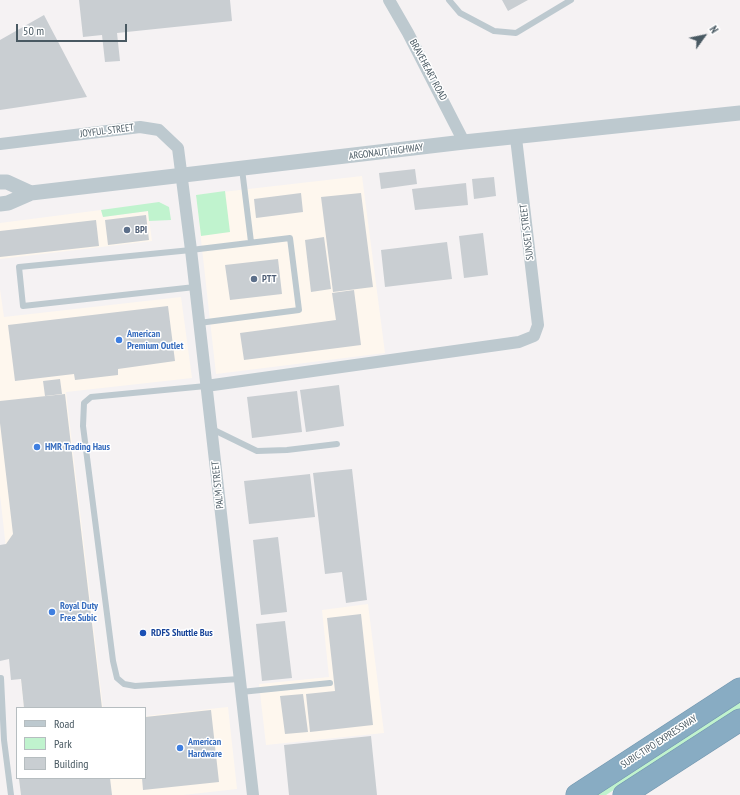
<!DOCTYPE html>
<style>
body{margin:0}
#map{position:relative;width:740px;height:795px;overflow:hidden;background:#f5f2f3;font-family:"PT Sans Narrow",sans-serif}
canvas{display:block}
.legend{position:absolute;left:16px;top:707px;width:130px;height:72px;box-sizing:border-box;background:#fff;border:1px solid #b6bdc0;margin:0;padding:5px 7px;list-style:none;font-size:12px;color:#495962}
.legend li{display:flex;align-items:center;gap:8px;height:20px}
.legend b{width:20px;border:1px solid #b6bdc0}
.north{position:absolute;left:684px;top:16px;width:40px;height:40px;-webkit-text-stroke:3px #fff;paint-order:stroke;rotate:57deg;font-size:11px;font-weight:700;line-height:16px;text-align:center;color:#495962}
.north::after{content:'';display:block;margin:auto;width:14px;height:18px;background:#495962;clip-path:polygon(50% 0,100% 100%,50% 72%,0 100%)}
.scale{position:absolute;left:16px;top:24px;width:111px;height:18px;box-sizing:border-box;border:2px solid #495962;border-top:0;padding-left:5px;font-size:12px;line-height:14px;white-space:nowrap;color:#495962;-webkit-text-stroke:3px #fff;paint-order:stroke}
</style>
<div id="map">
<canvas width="740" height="795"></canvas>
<ul class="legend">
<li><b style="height:5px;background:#bdc9cf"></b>Road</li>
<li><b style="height:11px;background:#c0f3ce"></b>Park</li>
<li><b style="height:11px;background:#c9ced2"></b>Building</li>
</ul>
<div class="north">N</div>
<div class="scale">50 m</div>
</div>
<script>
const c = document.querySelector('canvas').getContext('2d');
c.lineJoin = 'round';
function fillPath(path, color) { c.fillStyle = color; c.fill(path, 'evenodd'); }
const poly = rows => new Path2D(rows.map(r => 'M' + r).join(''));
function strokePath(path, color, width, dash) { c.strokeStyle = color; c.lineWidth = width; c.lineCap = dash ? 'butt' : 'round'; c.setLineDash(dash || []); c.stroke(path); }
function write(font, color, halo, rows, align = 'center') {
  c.font = font + ' "PT Sans Narrow",sans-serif'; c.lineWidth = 3; c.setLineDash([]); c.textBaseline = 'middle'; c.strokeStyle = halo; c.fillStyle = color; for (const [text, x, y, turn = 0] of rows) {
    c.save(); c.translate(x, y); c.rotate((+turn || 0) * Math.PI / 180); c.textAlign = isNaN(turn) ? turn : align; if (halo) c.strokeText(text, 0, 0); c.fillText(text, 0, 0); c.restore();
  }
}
fillPath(poly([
 [362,176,385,353,216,374,196,195],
 [101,210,103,217,148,211,152,241,0,259,0,223],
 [0,289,4,317,181,297,192,378,66,392,103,708,24,708,0,495],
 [368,604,384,733,266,745,259,684,329,677,322,610],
 [228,707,237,789,183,795,21,795,19,779,145,778,145,716]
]), '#fef7ee');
fillPath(poly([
 [225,191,230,232,201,236,196,195],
 [159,202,169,207,171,220,149,221,148,211,103,217,101,210],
 [740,698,740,709,606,795,591,795]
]), '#c0f3ce');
fillPath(poly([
 [79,0,230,0,232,21,117,33,120,61,105,62,102,35,83,37],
 [502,0,528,0,508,11],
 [44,15,87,97,0,110,0,40],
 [415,169,417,184,381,189,379,173],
 [494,177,496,196,474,199,472,179],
 [466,183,468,205,415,210,412,189],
 [301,193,303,212,256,218,254,199],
 [361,193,373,287,333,292,321,197],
 [146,215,149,240,108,245,105,220],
 [96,220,99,246,0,257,0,231],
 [483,233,488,275,464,278,459,236],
 [324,237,331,289,311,292,305,240],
 [447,242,452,279,385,287,381,250],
 [278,259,282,294,230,300,225,265],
 [354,290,361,345,244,360,240,333,336,320,332,293],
 [168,306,175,361,118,369,118,375,75,380,74,374,15,381,8,325],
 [60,379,62,394,45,396,43,381],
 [339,385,344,426,306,432,300,390],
 [297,391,302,432,252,438,247,397],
 [65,394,102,708,24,708,21,679,11,680,9,659,0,661,0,545,6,544,13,534,0,423,0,401],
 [352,469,367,600,346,603,342,572,325,574,313,473],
 [310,474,315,517,249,524,244,481],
 [278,537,287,612,261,615,253,540],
 [361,614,373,725,310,732,306,694,335,691,327,618],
 [285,621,292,678,262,681,256,624],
 [303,694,308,732,285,734,280,696],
 [211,710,219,782,143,790,142,778,145,778,145,717],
 [371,736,377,795,289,795,284,745],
 [33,778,110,778,112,795,21,795,19,779]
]), '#c9ced2');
const motorway = poly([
 [577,795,740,689],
 [624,795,740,720]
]);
strokePath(motorway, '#7397af', 23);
strokePath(poly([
 [449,0,460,13,494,31,516,33,571,0],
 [242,169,251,242],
 [195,287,23,306,19,267,191,250,290,238,299,310,199,323],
 [206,386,91,397,84,403,83,426,113,661,117,678,124,684,135,686,239,679],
 [212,429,257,451,287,450,337,444],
 [1,678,4,740,11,795],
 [241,692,330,683]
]), '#bdc9cf', 6);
strokePath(poly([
 [389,0,408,33,464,142],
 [0,144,140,127,159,130,178,148,191,250,253,795],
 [206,386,519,342,534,336,538,325,516,138]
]), '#bdc9cf', 12);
strokePath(poly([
 [0,182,7,182,31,193],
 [0,204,8,203,31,193,464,142,740,113]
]), '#bdc9cf', 15);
strokePath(motorway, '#88acc3', 22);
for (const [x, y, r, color] of [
 [127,230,4,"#5c6f8a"],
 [254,279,4,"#5c6f8a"],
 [119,340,4,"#3f7fe0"],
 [37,447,4,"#3f7fe0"],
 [52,612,4,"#3f7fe0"],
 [143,633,4,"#1a4fb4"],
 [180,748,4,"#3f7fe0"]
]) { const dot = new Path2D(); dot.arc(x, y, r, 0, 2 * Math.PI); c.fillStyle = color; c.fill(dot); strokePath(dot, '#fff', 1.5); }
write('10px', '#495962', '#fff', [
 ["BRAVEHEART ROAD",428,70,62],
 ["JOYFUL STREET",107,131,-7],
 ["ARGONAUT HIGHWAY",386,152,-7],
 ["SUNSET STREET",527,232,-97],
 ["PALM STREET",218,485,-96],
 ["SUBIC-TIPO EXPRESSWAY",659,742,-33]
]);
write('bold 10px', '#4e5e75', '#fff', [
 ["BPI",135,230],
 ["PTT",262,279]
], 'left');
write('bold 10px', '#366cbe', '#fff', [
 ["American",127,334],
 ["Premium Outlet",127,346],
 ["HMR Trading Haus",45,447],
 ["Royal Duty",60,606],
 ["Free Subic",60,618],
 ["American",188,742],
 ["Hardware",188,754]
], 'left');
write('bold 10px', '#164399', '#fff', [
 ["RDFS Shuttle Bus",151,633]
], 'left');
</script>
